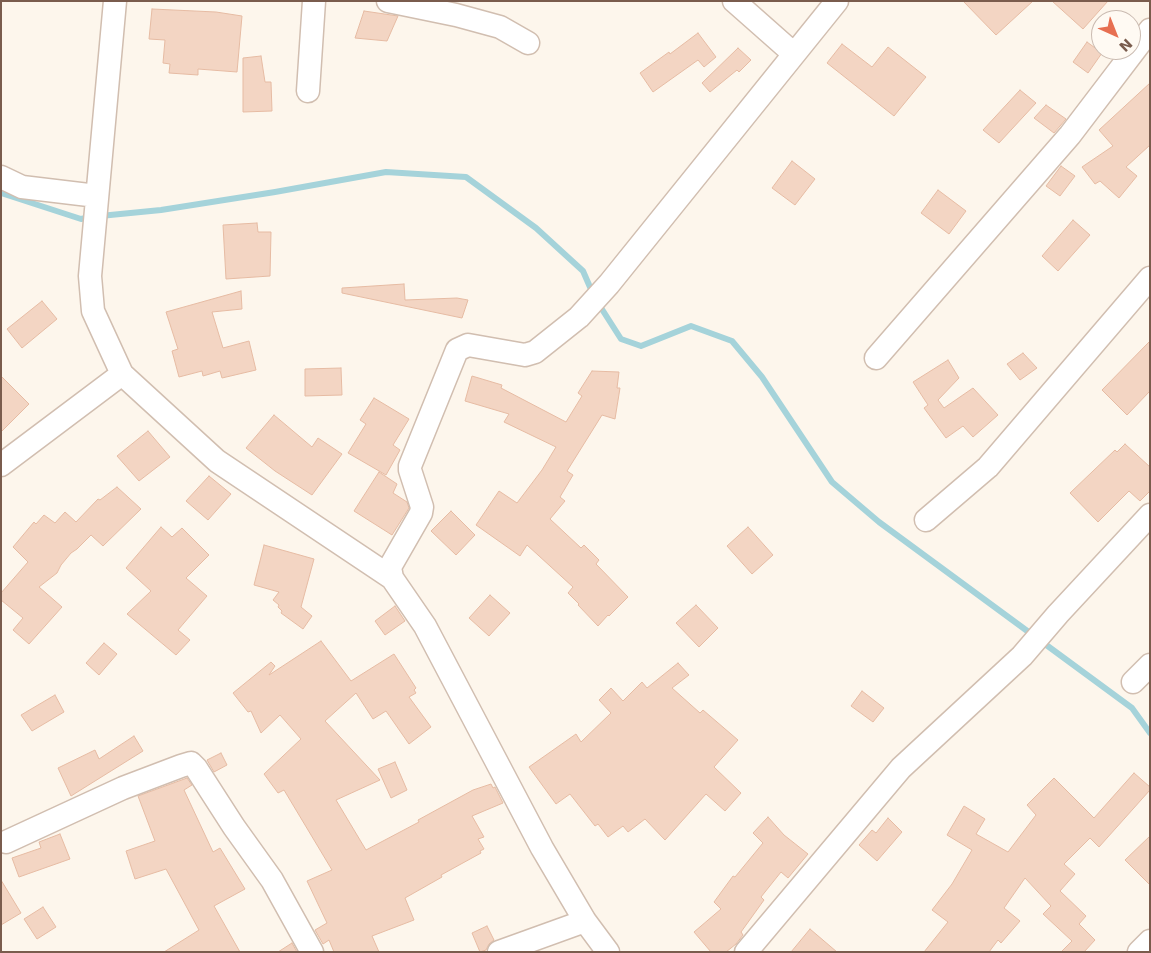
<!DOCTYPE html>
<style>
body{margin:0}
#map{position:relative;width:1151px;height:953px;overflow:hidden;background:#fdf6ec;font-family:"DejaVu Sans",sans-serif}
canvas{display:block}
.frame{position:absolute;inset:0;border:2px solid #7a5c4d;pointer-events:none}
.north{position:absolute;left:1091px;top:10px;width:50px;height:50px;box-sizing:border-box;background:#fffaf3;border:1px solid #cabbb1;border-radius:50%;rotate:136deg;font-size:14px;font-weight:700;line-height:20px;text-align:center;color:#7a5c4d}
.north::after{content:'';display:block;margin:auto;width:18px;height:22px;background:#e76f51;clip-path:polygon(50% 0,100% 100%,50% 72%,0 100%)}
</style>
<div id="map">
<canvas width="1151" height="953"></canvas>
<div class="frame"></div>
<div class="north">N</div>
</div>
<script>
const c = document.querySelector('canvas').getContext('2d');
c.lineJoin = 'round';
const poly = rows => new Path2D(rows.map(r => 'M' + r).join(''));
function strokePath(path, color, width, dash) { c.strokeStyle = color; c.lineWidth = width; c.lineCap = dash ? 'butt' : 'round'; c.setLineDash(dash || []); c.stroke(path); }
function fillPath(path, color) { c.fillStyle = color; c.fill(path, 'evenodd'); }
strokePath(poly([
 [1,193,81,219,90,217],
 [100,216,161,210,275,192,386,172,466,177,536,228,583,271,593,294],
 [598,303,621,339,641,346,691,326,732,341,762,377,832,482,879,522,1132,708,1150,733]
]), '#a5d3da', 6);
const building = poly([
 [963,1,1033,1,996,35,963,1],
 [1052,1,1108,1,1083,29,1052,1],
 [152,9,216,12,242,16,237,72,198,69,198,75,169,73,170,64,163,63,165,40,149,39,152,9],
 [364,11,398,16,387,41,355,38,364,11],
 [698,33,716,57,704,67,698,60,653,92,640,73,669,52,670,54,698,33],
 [1087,42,1102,53,1088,73,1073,62,1087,42],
 [842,44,872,67,888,47,926,77,894,116,827,63,842,44],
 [738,48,751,60,739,72,737,70,710,92,702,83,738,48],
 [261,56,265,82,271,82,272,111,243,112,243,58,261,56],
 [1150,83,1150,145,1126,167,1137,176,1119,198,1100,181,1095,184,1082,167,1113,146,1099,130,1150,83],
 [1020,90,1036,103,999,143,983,130,1020,90],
 [1046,105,1066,119,1054,133,1034,118,1046,105],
 [792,161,815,179,795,205,772,188,792,161],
 [1061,166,1075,176,1060,196,1046,186,1061,166],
 [938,190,966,211,949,234,921,213,938,190],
 [1073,220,1090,235,1058,271,1042,256,1073,220],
 [257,223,258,232,271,232,270,276,226,279,223,225,257,223],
 [404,284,405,300,457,298,468,300,462,318,342,293,342,288,404,284],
 [241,291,242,309,212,312,223,348,249,341,256,370,222,378,220,371,203,376,202,371,179,377,172,351,178,349,166,312,241,291],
 [42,301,57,319,22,348,7,329,42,301],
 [1150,341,1150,391,1127,415,1102,390,1150,341],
 [1023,353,1037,368,1020,380,1007,364,1023,353],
 [948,360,959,378,938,400,944,408,973,388,998,415,973,437,963,426,946,438,924,408,928,405,913,382,948,360],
 [341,368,342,395,305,396,305,369,341,368],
 [592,371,619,372,617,388,620,388,615,419,602,415,567,471,573,475,560,497,565,501,550,519,581,548,584,545,599,560,596,564,628,597,609,616,608,615,598,626,578,605,579,604,568,593,573,587,527,545,520,556,476,525,499,491,517,503,542,470,556,447,504,422,509,414,465,401,472,376,502,385,501,388,566,422,582,396,578,393,592,371],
 [1,376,29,404,1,432,1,376],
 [374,398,409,419,393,445,400,450,386,475,348,453,366,424,360,420,374,398],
 [274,415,312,447,318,438,342,454,312,495,275,471,246,448,274,415],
 [148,431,170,457,139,481,117,456,148,431],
 [1125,444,1150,467,1150,491,1140,501,1129,491,1098,522,1070,493,1115,450,1117,452,1125,444],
 [379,472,397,484,393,493,407,502,409,508,392,535,354,511,379,472],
 [209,476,231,494,208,520,186,501,209,476],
 [117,487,141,509,103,546,91,535,77,549,71,553,61,565,57,573,39,587,62,607,29,644,13,630,23,618,1,600,1,593,28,562,13,547,34,522,36,524,44,515,55,523,65,512,76,522,98,499,100,500,117,487],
 [451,511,475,535,456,555,431,531,451,511],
 [161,527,172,537,182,528,209,555,186,578,207,596,178,630,190,640,176,655,127,614,151,591,126,568,161,527],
 [748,527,773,555,752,574,727,546,748,527],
 [264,545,314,559,301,607,312,616,303,629,281,613,282,611,278,607,279,605,273,600,279,592,254,585,264,545],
 [490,595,510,613,489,636,469,618,490,595],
 [696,605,718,628,699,647,676,623,696,605],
 [395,606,405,621,385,635,375,621,395,606],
 [321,641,351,681,394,654,416,688,414,690,416,693,409,697,431,727,409,744,386,711,373,719,356,693,325,721,380,780,336,800,366,850,419,822,418,820,473,790,491,784,493,788,495,787,503,803,472,816,484,837,478,839,484,849,480,851,481,853,441,875,442,877,405,898,414,920,372,936,379,952,334,952,329,940,323,944,315,930,327,923,307,881,332,870,284,790,278,793,264,774,301,739,280,715,261,733,251,711,248,712,233,693,271,662,275,666,269,675,321,641],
 [104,643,117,654,99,675,86,663,104,643],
 [678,663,689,675,672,688,700,713,703,710,738,740,714,767,741,793,725,811,706,794,665,840,645,819,628,832,623,826,608,837,598,824,595,826,570,794,556,804,529,767,576,734,581,742,611,713,599,700,611,688,623,701,642,682,647,688,678,663],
 [862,691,884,708,873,722,851,706,862,691],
 [55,695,64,712,32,731,21,715,55,695],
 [134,736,143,751,71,796,58,768,95,750,99,759,134,736],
 [221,753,227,765,214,772,207,760,221,753],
 [395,762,407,790,391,798,378,769,395,762],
 [1134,773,1150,787,1150,790,1099,847,1090,838,1064,864,1075,874,1060,891,1086,916,1079,924,1095,940,1084,952,1061,952,1072,941,1043,914,1051,906,1025,878,1004,908,1020,921,1001,943,998,940,989,952,924,952,948,922,932,910,952,884,972,850,947,835,964,806,985,819,976,834,1008,852,1036,815,1027,805,1054,778,1094,818,1134,773],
 [187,778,192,785,184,790,213,852,220,848,245,889,214,906,240,952,164,952,199,930,166,869,135,879,126,851,155,841,138,796,187,778],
 [768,817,784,835,808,854,788,878,781,872,761,897,764,900,741,932,743,935,736,944,726,952,711,952,694,932,721,909,714,902,733,876,735,877,763,843,753,833,768,817],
 [888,818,902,832,877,861,859,845,872,830,876,833,888,818],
 [60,834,70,859,19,877,12,858,41,848,39,842,60,834],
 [1150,836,1150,885,1125,860,1150,836],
 [1,880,21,913,1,925,1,880],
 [43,907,56,927,37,939,24,919,43,907],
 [487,926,494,940,489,944,486,950,480,952,472,933,487,926],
 [810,929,837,952,791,952,810,929],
 [292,943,297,952,278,952,292,943]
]);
fillPath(building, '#f3d5c3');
strokePath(building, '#e6bba3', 1);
const street = poly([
 [115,1,90,276,93,311,122,374,217,461,392,578],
 [388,1,456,15,500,27,528,43],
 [734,1,794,54],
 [308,91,314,1],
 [1,177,22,187,97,196],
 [876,358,1070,135,1150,30],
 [1,465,122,374],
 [926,520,988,467,1150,278],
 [1133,682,1150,665],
 [6,842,123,788,181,766,191,763,196,768,234,827,272,880,312,952],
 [499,952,585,921],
 [608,952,585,921,542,848,425,626,392,578,390,567,421,513,422,507,410,470,410,466,457,350,468,345,525,355,535,352,579,317,609,284,837,1],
 [746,952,901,768,1022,656,1058,614,1150,515],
 [1139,952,1150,941]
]);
strokePath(street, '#d1beb0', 25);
strokePath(street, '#fff', 22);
</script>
